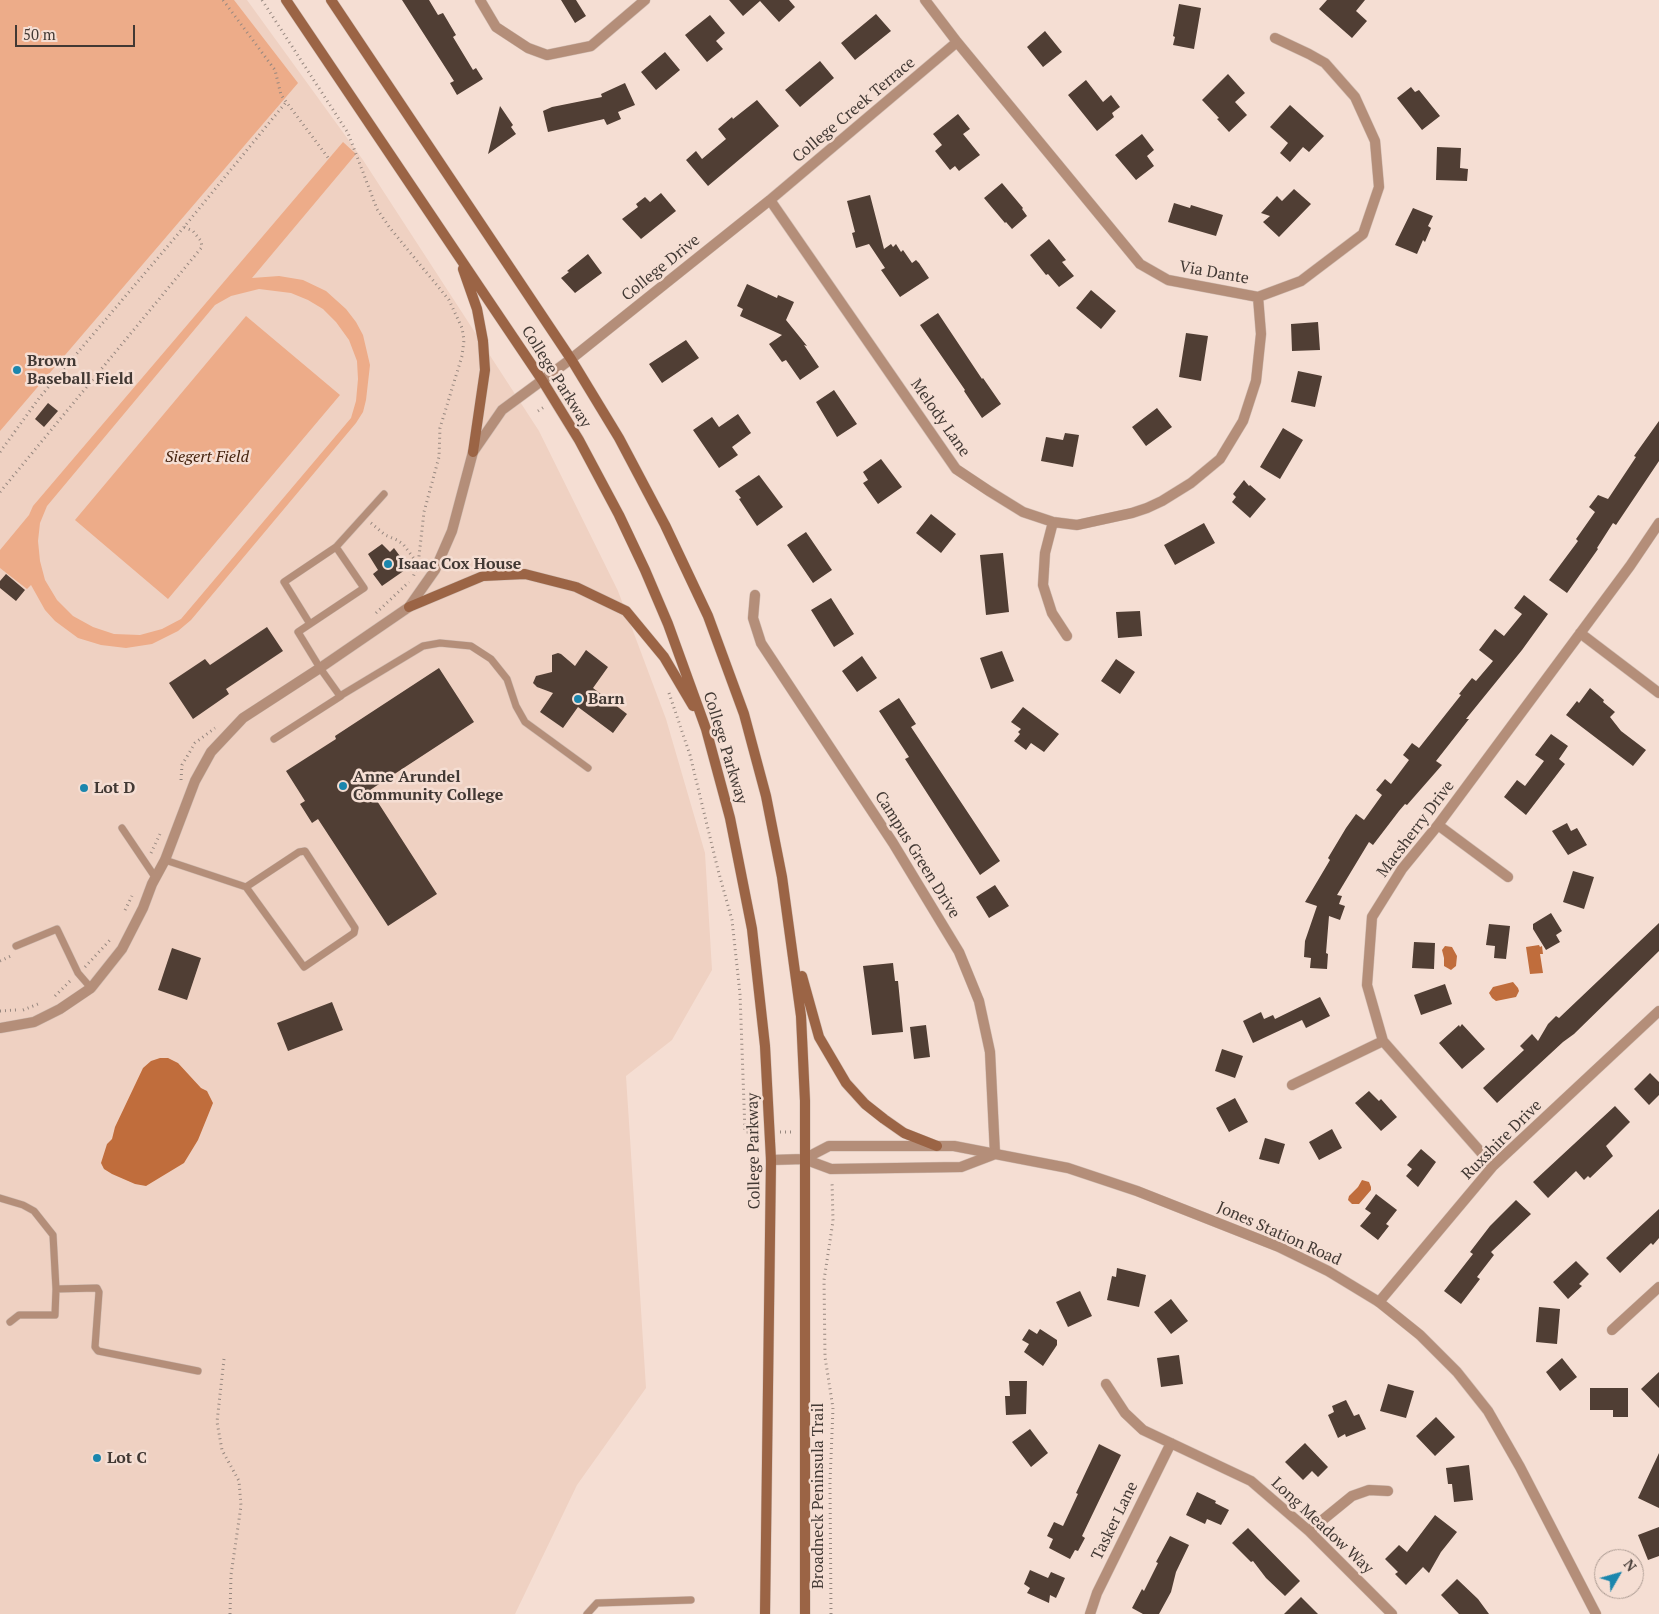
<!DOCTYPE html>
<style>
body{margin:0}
#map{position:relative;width:1659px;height:1614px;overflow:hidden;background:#f5ded3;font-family:"PT Serif",serif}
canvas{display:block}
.north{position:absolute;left:1594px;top:1549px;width:50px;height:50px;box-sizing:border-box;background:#f5ded3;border:1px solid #ad9c93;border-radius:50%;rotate:52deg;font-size:14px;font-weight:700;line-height:20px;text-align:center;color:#423934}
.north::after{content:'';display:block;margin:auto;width:18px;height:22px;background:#1b86ad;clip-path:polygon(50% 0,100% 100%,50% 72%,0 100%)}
.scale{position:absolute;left:15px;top:25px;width:120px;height:22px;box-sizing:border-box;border:2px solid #423934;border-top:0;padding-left:6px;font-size:15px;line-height:18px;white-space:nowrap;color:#423934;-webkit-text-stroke:4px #f5ded3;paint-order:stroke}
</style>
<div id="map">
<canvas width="1659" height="1614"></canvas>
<div class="north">N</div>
<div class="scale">50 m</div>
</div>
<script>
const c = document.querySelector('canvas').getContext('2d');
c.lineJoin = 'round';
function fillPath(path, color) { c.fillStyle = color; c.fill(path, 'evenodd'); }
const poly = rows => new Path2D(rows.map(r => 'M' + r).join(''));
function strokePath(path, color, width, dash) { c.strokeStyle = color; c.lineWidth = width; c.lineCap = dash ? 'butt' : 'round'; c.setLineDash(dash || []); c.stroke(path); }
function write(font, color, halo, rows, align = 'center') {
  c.font = font + ' "PT Serif",serif'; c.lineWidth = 5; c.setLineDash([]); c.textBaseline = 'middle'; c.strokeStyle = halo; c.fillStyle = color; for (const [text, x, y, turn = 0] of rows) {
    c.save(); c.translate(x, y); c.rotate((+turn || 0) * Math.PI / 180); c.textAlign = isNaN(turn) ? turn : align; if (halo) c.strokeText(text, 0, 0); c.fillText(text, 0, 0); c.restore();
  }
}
fillPath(poly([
 [0,0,247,0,363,160,539,431,618,591,666,719,705,853,712,970,672,1040,626,1076,646,1388,577,1485,515,1614,0,1614]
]), '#efd1c2');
fillPath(poly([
 [0,0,234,0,298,83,0,431],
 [343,142,356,154,252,278,279,276,303,280,326,291,346,309,356,322,363,335,370,365,366,400,363,412,356,423,191,620,178,631,152,644,126,648,101,645,78,638,55,621,45,610,31,585,27,589,0,568,0,550,29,515,33,506],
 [259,289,291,293,308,300,323,309,336,322,349,340,357,361,358,379,356,401,351,418,181,619,162,629,140,635,114,634,93,627,73,616,57,600,45,580,40,561,38,541,40,523,47,506,215,305,231,296],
 [246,316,340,395,168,599,75,520]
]), '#edac89');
fillPath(poly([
 [1539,945,1540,947,1542,946,1543,954,1540,954,1543,973,1530,974,1526,947],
 [1445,946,1452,947,1457,956,1456,966,1451,970,1444,966,1444,958,1442,950],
 [1513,982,1518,988,1519,991,1516,997,1496,1001,1492,998,1489,993,1493,987],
 [160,1058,168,1058,178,1063,201,1088,207,1091,213,1103,198,1140,184,1163,146,1186,135,1184,112,1174,104,1169,101,1163,107,1144,112,1139,115,1127,143,1068,151,1061],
 [1362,1180,1369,1182,1371,1187,1371,1190,1359,1204,1352,1204,1348,1200,1349,1196,1358,1187]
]), '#c06d3c');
fillPath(poly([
 [402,0,429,0,438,15,443,13,456,35,453,37,473,70,476,68,483,79,457,95,450,83,454,81],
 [561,0,576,0,586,16,575,23],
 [729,0,789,0,795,7,779,22,760,1,743,16],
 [1327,0,1365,0,1356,11,1367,21,1352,38,1319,9],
 [1179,4,1201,8,1194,49,1173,45,1175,37,1173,36],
 [876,14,891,31,855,60,841,43],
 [710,15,725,33,716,41,723,49,707,62,685,35],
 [1045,31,1062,52,1043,67,1027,47],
 [665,52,680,70,656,90,641,72],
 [820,61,834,78,800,107,785,90],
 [1228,74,1245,93,1235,102,1247,115,1229,132,1217,119,1219,118,1202,100],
 [1086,80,1103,102,1111,95,1120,107,1112,113,1114,117,1097,131,1068,95],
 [625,83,635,105,618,112,621,119,607,125,604,119,548,132,543,111,552,107,602,97,601,94],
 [1411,87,1415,92,1419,90,1440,116,1422,130,1397,98],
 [757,100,779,126,708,186,686,160,696,151,702,159,726,139,718,129,732,117,733,119],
 [1290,105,1324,136,1309,152,1303,147,1290,162,1280,153,1288,143,1270,127],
 [500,106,513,125,511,127,516,134,488,154],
 [958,114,970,129,963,134,980,155,959,171,955,166,950,170,935,151,942,145,933,134],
 [1142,134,1154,150,1147,156,1154,166,1136,180,1115,155],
 [1437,147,1461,148,1460,168,1468,169,1467,181,1436,180],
 [1002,183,1023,208,1022,209,1027,216,1012,229,1006,222,1005,223,984,198],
 [1294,189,1311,204,1279,237,1263,222,1270,216,1261,213,1277,196,1282,201],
 [661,193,676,211,641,239,622,219,638,207,636,204,645,197,650,202],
 [870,195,884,249,891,244,893,247,896,244,901,252,903,250,912,263,916,260,919,263,929,278,900,297,881,270,885,268,869,244,856,248,852,233,855,232,847,201],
 [1174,203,1190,208,1191,205,1223,215,1216,236,1168,222],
 [1413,208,1433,216,1428,226,1431,228,1425,242,1423,240,1417,254,1395,245],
 [1049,239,1066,260,1062,262,1074,276,1059,287,1048,274,1046,275,1030,255],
 [588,254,602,273,575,293,561,278,569,272,567,271],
 [747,284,777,298,778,295,794,302,786,320,807,346,804,345,819,367,800,380,786,360,782,362,769,344,782,335,740,316,743,309,737,306],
 [1091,290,1116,311,1101,329,1076,308],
 [938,313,982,379,983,378,1001,404,982,418,964,391,965,390,920,325],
 [1318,322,1320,350,1292,351,1291,324],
 [1186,333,1208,336,1201,381,1179,377],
 [686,340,699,358,662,383,649,364],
 [1298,371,1322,376,1315,407,1291,402],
 [834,390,857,424,837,437,816,402],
 [48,403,58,411,44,427,35,419],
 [1157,408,1172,427,1146,446,1132,427],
 [738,414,751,433,732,447,738,455,719,468,693,430,712,417,719,427],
 [1659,421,1659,461,1616,525,1613,523,1597,548,1598,549,1567,593,1549,580,1578,541,1576,539,1595,512,1589,507,1598,495,1608,499,1636,457,1634,456],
 [1283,428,1303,440,1280,479,1260,467],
 [1065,433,1079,435,1073,467,1041,461,1046,437,1063,440],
 [881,459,902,487,878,504,863,483,868,480,863,472],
 [759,475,783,507,757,526,739,499,741,498,735,491],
 [1244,480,1249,486,1250,485,1266,499,1250,518,1232,502,1236,497,1233,494],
 [931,514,956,534,941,553,916,533],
 [1204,523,1215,543,1175,565,1164,545],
 [806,532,832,570,813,583,787,545],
 [382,544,390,552,394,548,405,563,402,566,405,570,382,586,373,574,378,570,368,554],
 [1003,553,1009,612,986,615,980,555],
 [6,574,25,590,16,601,0,588,0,581],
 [1524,595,1548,614,1522,650,1466,719,1469,719,1436,761,1442,765,1407,805,1405,804,1399,811,1373,845,1369,842,1337,895,1342,896,1339,904,1345,906,1340,920,1329,916,1326,953,1328,954,1327,969,1310,968,1311,958,1304,957,1305,941,1317,906,1305,902,1330,860,1328,858,1346,828,1356,814,1364,820,1382,795,1376,790,1385,779,1391,784,1409,760,1403,755,1412,743,1419,748,1461,695,1459,694,1472,678,1476,681,1493,661,1479,650,1495,629,1504,636,1522,614,1514,608],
 [831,598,854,634,834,647,811,610],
 [1140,611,1142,636,1118,638,1116,612],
 [267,627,283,651,226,689,229,694,193,719,169,683,205,659,210,665],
 [586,650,608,667,593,688,627,714,613,733,578,707,563,728,540,712,553,693,537,687,533,683,536,676,552,672,552,655,558,653,561,654,575,666],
 [1002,651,1014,681,991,689,980,658],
 [862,656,877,678,857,692,842,671],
 [1116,659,1135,672,1120,694,1101,681],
 [439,668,474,722,370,790,437,894,388,926,318,819,312,823,300,804,305,801,286,771,336,739,335,736],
 [1590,688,1604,700,1603,702,1615,712,1610,717,1621,731,1646,750,1633,766,1566,715,1577,701,1579,703],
 [899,698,916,724,911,727,1000,861,980,875,905,759,909,757,879,711],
 [1023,707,1059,734,1044,752,1031,743,1026,750,1014,741,1020,734,1018,732,1021,729,1011,722],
 [1551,734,1568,746,1559,759,1565,764,1526,815,1504,797,1517,780,1525,786,1544,761,1535,755],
 [1567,823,1571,831,1577,828,1587,845,1568,855,1552,831],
 [1573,871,1594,877,1584,909,1563,902],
 [995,885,1009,906,989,918,976,897],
 [1551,913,1562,931,1556,935,1560,942,1546,950,1533,929,1533,924],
 [1659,923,1659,951,1574,1034,1563,1042,1497,1103,1483,1088,1524,1050,1520,1046,1532,1034,1538,1041,1548,1024,1556,1016,1559,1018],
 [1489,924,1510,926,1506,959,1494,958,1495,946,1486,945],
 [1414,942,1435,943,1434,969,1412,968],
 [172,948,201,958,187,1000,158,990],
 [893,963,895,981,898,981,903,1032,872,1035,863,966],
 [1445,984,1452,1004,1421,1015,1414,995],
 [1320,997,1330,1016,1306,1028,1302,1020,1253,1043,1243,1021,1261,1012,1264,1019,1273,1015,1275,1019],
 [332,1002,343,1030,288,1051,277,1023],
 [1462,1024,1485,1049,1462,1069,1439,1043,1459,1025,1460,1027],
 [926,1025,930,1057,914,1059,910,1027],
 [1222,1049,1243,1056,1235,1078,1215,1071],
 [1650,1073,1659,1082,1659,1095,1649,1105,1634,1089],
 [1369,1091,1379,1101,1381,1099,1397,1117,1381,1131,1355,1103],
 [1235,1098,1248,1122,1229,1132,1216,1108],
 [1615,1106,1630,1122,1606,1146,1613,1156,1590,1178,1588,1176,1584,1180,1576,1171,1548,1198,1533,1182],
 [1332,1129,1342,1148,1319,1160,1309,1142],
 [1265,1138,1285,1144,1279,1164,1259,1159],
 [1421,1149,1436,1162,1418,1187,1406,1176,1412,1169,1407,1165],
 [1376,1194,1397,1210,1386,1224,1389,1226,1378,1240,1360,1226,1371,1213,1365,1209],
 [1516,1200,1531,1214,1491,1252,1494,1255,1477,1277,1480,1279,1461,1304,1444,1291,1473,1254,1470,1252,1490,1226],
 [1659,1209,1659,1238,1653,1245,1651,1243,1620,1273,1606,1258],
 [1576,1261,1589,1274,1579,1284,1582,1286,1568,1299,1553,1282],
 [1117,1268,1146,1275,1139,1307,1107,1300,1112,1276,1116,1277],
 [1080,1291,1092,1316,1068,1327,1056,1302],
 [1171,1299,1188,1321,1171,1334,1154,1312],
 [1539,1307,1560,1309,1557,1344,1536,1342],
 [1029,1329,1037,1334,1040,1329,1057,1340,1057,1345,1043,1366,1024,1352,1029,1344,1022,1340],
 [1179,1355,1183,1384,1161,1387,1157,1358],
 [1562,1358,1577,1377,1560,1391,1546,1372],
 [1659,1372,1659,1408,1641,1389],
 [1009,1381,1027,1381,1026,1414,1006,1415,1005,1396,1010,1396],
 [1388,1384,1414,1391,1406,1418,1380,1411],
 [1590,1388,1628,1388,1628,1417,1613,1417,1613,1410,1590,1410],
 [1346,1400,1354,1416,1359,1414,1366,1429,1346,1437,1345,1434,1338,1438,1328,1415,1334,1412,1332,1406],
 [1436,1417,1455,1437,1435,1456,1416,1436],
 [1030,1429,1048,1453,1031,1467,1012,1442],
 [1305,1443,1328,1467,1318,1477,1312,1471,1303,1480,1285,1462],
 [1099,1444,1121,1455,1082,1536,1085,1538,1078,1551,1075,1550,1070,1559,1049,1548,1053,1539,1047,1536,1054,1522,1063,1526,1078,1494,1076,1493],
 [1659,1453,1659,1508,1638,1498],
 [1469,1465,1473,1500,1454,1502,1452,1484,1448,1484,1446,1468],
 [1197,1492,1216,1501,1215,1503,1229,1510,1221,1525,1207,1519,1205,1524,1186,1515],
 [1435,1515,1457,1532,1441,1552,1429,1573,1423,1567,1406,1585,1395,1574,1398,1572,1385,1559,1399,1545,1407,1552],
 [1659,1527,1659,1556,1648,1560,1638,1535],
 [1248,1528,1300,1581,1285,1596,1266,1578,1253,1561,1251,1562,1232,1543],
 [1170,1536,1189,1545,1176,1572,1171,1592,1159,1614,1143,1614,1132,1608,1142,1589,1144,1591,1158,1563,1156,1562],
 [1030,1570,1048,1578,1051,1572,1065,1578,1056,1598,1050,1595,1049,1603,1027,1593,1030,1588,1024,1584],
 [1457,1579,1478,1599,1489,1614,1459,1614,1441,1595],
 [1301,1597,1318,1614,1284,1614]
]), '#503e34');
const service = poly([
 [336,547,384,494],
 [310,624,284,582,336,547,364,588,298,632,320,668,340,696,423,646,440,643,471,646,491,659,507,679,516,706,525,722,588,768],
 [274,739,341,696],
 [122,828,155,877],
 [165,860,246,887,299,852,305,851,355,928,354,933,304,967,246,887],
 [16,946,57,929,78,973,91,988],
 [0,1198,23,1205,34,1211,53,1235,56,1289,55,1315,19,1315,10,1322],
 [56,1289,97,1288,99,1292,95,1347,98,1351,198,1371],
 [587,1614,597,1603,691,1600]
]);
const minor = poly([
 [480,0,496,27,528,48,547,55,591,46,645,0],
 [925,0,957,42,1140,264,1168,280,1258,297,1301,281,1363,234,1379,187,1375,141,1355,97,1325,63,1309,54,1275,38],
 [770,200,956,469,989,491,1023,512,1053,522,1077,525,1132,513,1147,508,1162,501,1191,483,1220,459,1243,421,1256,381,1261,334,1258,297],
 [571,359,770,200,957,42],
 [1053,522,1045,553,1043,585,1052,613,1067,636],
 [755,595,753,618,761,643,893,843,959,952,979,1001,990,1052,995,1154],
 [1580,633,1659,693],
 [1438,825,1508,877],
 [1292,1085,1383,1041],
 [1493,1166,1383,1041,1367,985,1372,917,1402,869,1438,825,1630,566,1659,523],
 [1379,1302,1493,1166,1659,1011],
 [1612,1330,1659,1287],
 [1106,1384,1125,1413,1143,1430,1251,1481,1309,1531,1392,1614],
 [1309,1531,1352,1496,1369,1490,1388,1491],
 [1090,1614,1097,1593,1171,1443]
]);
const tertiary = poly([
 [0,1028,34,1022,60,1009,91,988,122,949,143,908,152,884,165,860,195,781,211,752,243,718,320,668,409,607,435,570,452,531,473,452,502,410,571,359],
 [804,1159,829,1146,954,1146,1068,1168,1137,1191,1279,1247,1328,1271,1379,1302,1420,1335,1457,1372,1488,1411,1520,1467,1596,1614],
 [771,1160,804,1159,831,1169,961,1167,995,1154]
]);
const secondary = poly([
 [286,0,542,380,579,440,619,515,645,570,668,624,706,729,730,818,752,929,765,1046,771,1160,765,1614],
 [331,0,571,359,619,438,665,525,708,616,744,714,766,796,782,877,801,1016,805,1101,805,1614],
 [463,269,477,309,483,341,485,370,473,452],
 [409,607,483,576,525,574,576,587,626,611,664,657,693,706],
 [802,976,819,1037,846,1083,865,1104,884,1119,904,1133,937,1146]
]);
strokePath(service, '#d1bdb3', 8);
strokePath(minor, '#d1bdb3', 11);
strokePath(tertiary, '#d1bdb3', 11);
strokePath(secondary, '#d1bdb3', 11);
strokePath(poly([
 [223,0,275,70,281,95,329,159],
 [262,0,348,133,377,209,390,228,449,300,462,328,464,340,462,356,440,428,439,457,424,512,418,565,413,577],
 [538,411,544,407],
 [0,452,40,397,184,227],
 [0,492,202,247,201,241,193,231,184,227,287,101],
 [371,523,385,535,397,540,403,544,418,564],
 [376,613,409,582],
 [669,693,690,755,718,870,732,920,740,994,745,1132,759,1132],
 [181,780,182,765,195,743,215,728],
 [151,853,160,834],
 [125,910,132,896],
 [0,961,11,956],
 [85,967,110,940],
 [55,996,72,979],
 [23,1010,38,1004],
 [0,1011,16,1010],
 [780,1132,794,1132],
 [224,1359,217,1422,222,1450,239,1481,241,1506,231,1575,230,1614],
 [831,1614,830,1482,833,1408,825,1357,824,1280,833,1221,832,1181]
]), '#96877f', 3, [1, 4]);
strokePath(service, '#b48e79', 7);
strokePath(minor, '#b48e79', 10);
strokePath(tertiary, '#b48e79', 10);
strokePath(secondary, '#9b6445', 10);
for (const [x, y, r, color] of [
 [17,370,5,"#1b86ad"],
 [388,564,5,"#1b86ad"],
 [578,699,5,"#1b86ad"],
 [343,786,5,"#1b86ad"],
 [84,788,5,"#1b86ad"],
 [97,1458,5,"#1b86ad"]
]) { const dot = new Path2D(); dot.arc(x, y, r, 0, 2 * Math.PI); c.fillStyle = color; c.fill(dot); strokePath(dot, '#f5ded3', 2); }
write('16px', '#423934', '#f5ded3', [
 ["College Creek Terrace",854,110,-40],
 ["College Drive",661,268,-39],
 ["Via Dante",1214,273,10],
 ["College Parkway",556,377,58],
 ["Melody Lane",940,418,55],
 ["College Parkway",725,748,73],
 ["Macsherry Drive",1416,829,-53],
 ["Campus Green Drive",917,855,58],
 ["Ruxshire Drive",1502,1140,-45],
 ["College Parkway",754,1151,-91],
 ["Jones Station Road",1279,1234,24],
 ["Broadneck Peninsula Trail",818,1496,-90],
 ["Tasker Lane",1115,1521,-64],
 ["Long Meadow Way",1322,1526,43]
]);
write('bold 16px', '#423934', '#f5ded3', [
 ["Brown",27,361],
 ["Baseball Field",27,379],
 ["Isaac Cox House",398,564],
 ["Barn",588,699],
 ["Anne Arundel",353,777],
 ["Community College",353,795],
 ["Lot D",94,788],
 ["Lot C",107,1458]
], 'left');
write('italic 16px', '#45230e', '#f5ded3', [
 ["Siegert Field",207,457]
]);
</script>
